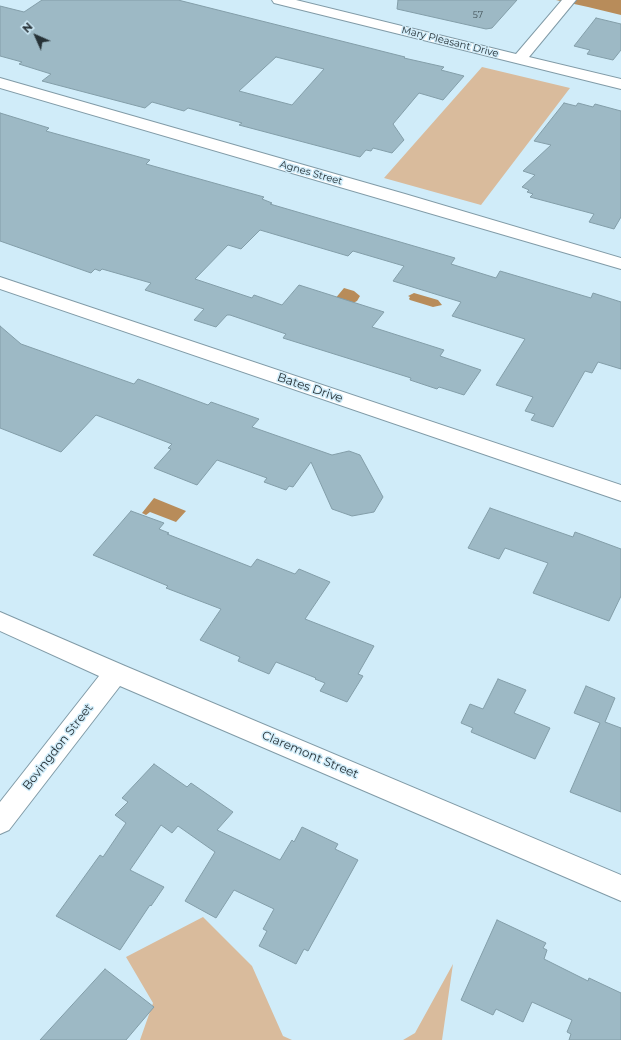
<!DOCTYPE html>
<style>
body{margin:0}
#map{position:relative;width:621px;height:1040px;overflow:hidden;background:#d0ecf9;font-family:Montserrat,sans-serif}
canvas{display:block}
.north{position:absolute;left:16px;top:16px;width:40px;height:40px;-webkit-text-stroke:3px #d0ecf9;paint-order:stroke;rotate:315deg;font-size:11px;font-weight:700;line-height:16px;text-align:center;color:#273237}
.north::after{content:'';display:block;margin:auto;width:14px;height:18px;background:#273237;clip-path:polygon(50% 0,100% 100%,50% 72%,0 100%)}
</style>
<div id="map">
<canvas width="621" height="1040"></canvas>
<div class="north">N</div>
</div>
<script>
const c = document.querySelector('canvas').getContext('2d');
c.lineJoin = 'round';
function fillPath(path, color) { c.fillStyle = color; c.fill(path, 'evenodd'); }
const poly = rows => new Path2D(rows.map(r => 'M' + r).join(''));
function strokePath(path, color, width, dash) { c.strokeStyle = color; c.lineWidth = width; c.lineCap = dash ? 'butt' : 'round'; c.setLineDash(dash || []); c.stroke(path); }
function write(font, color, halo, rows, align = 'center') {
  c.font = font + ' Montserrat,sans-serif'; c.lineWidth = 3; c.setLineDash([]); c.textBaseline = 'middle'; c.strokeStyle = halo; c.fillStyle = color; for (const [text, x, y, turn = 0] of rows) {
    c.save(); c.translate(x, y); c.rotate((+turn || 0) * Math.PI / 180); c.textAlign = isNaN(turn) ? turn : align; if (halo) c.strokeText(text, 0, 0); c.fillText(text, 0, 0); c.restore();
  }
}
fillPath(poly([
 [482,67,570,88,481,205,384,178],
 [203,917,252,966,283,1036,292,1040,140,1040,153,1003,126,957],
 [453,964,442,1040,403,1040,415,1033]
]), '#d9bb9c');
fillPath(poly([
 [556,0,621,0,621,15,588,7],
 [344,288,354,291,360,296,357,301,351,304,329,306],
 [414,293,438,300,442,305,433,307,410,300,409,299,410,297,408,296],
 [154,498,186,511,176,522,150,512,146,515,142,513]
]), '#b88c5a');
const building = poly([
 [42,0,178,0,405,57,404,58,444,67,441,70,464,76,443,100,419,93,393,124,404,140,392,153,373,148,371,151,366,150,360,157,239,125,242,123,188,108,184,111,152,102,145,108,42,81,51,74,19,64,22,62,0,56,0,6,24,12,42,0],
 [276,57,324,69,292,105,239,91,276,57],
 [398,0,517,0,492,28,486,29,397,9,398,0],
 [596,18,621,24,621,50,613,60,587,54,590,50,574,46,596,18],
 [564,103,576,106,578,103,593,107,595,104,621,111,621,217,614,229,589,222,594,214,530,197,533,194,527,192,529,190,522,187,535,175,523,171,551,145,534,141,564,103],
 [0,113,49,128,46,131,150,160,146,164,264,197,262,199,272,203,270,204,455,258,451,264,496,278,500,271,591,298,593,293,621,302,621,369,598,362,592,373,585,371,553,427,531,420,535,414,525,411,533,397,496,385,525,339,452,316,461,302,393,281,404,266,353,251,348,256,260,230,241,249,228,245,195,279,252,298,254,295,282,305,299,285,384,312,372,327,444,350,440,356,481,370,464,395,439,387,437,389,410,380,411,378,283,338,286,334,230,315,227,315,216,327,194,320,204,309,145,290,151,283,102,269,100,271,95,269,91,273,0,241,0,113],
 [0,326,21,344,134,384,138,379,208,405,211,402,259,419,252,427,332,455,349,451,360,455,383,497,374,512,352,516,332,509,311,462,293,487,289,486,286,490,264,482,267,478,217,460,197,485,154,468,171,449,168,448,172,444,96,415,61,452,0,428,0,326],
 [490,508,573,537,575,532,621,549,621,596,609,621,533,593,548,563,505,548,499,559,468,548,490,508],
 [131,511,164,523,159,529,169,533,167,534,251,567,257,559,295,574,299,569,330,582,305,619,374,646,358,674,363,676,347,702,320,691,325,683,315,679,316,678,276,662,269,674,238,661,240,657,200,640,221,609,166,588,168,586,93,555,131,511],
 [498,679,526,690,514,713,550,728,535,759,471,732,473,728,461,723,470,704,483,709,498,679],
 [586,686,615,698,605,722,621,728,621,812,570,792,600,723,574,713,586,686],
 [154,764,187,787,191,783,233,812,217,830,280,860,292,840,294,842,302,827,338,844,335,849,358,860,308,951,304,949,296,964,259,946,267,931,263,929,274,909,234,890,216,918,185,901,215,852,178,826,172,833,161,825,130,870,164,887,151,906,150,905,120,950,56,916,100,855,103,857,126,823,115,815,128,802,122,798,154,764],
 [497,920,546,943,543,948,547,950,544,959,588,981,589,978,621,993,621,1040,569,1040,571,1034,567,1032,572,1020,532,1002,523,1022,496,1009,493,1015,461,1000,497,920],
 [105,969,154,1007,126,1040,40,1040,105,969]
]);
fillPath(building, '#9db9c5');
strokePath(building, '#839ea9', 1);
const street = poly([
 [272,0,296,0,516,54,562,0,576,0,529,57,621,79,621,89,274,3,272,0],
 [0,277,621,485,621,501,0,289,0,277],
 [0,612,125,666,621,875,621,901,120,686,9,830,0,834,0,802,99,676,0,631,0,612]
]);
const secondary = poly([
 [0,78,405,194,621,258,621,269,0,88,0,78]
]);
strokePath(street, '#819ba7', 2);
strokePath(secondary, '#819ba7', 2);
fillPath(street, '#fff');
fillPath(secondary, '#fff');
write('9px', '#44545a', null, [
 ["57",478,15]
]);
write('10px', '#273237', '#d0ecf9', [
 ["Mary Pleasant Drive",450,42,14],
 ["Agnes Street",311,173,16]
]);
write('12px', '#273237', '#d0ecf9', [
 ["Bates Drive",310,388,19],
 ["Bovingdon Street",58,747,-52],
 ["Claremont Street",310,755,23]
]);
</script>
